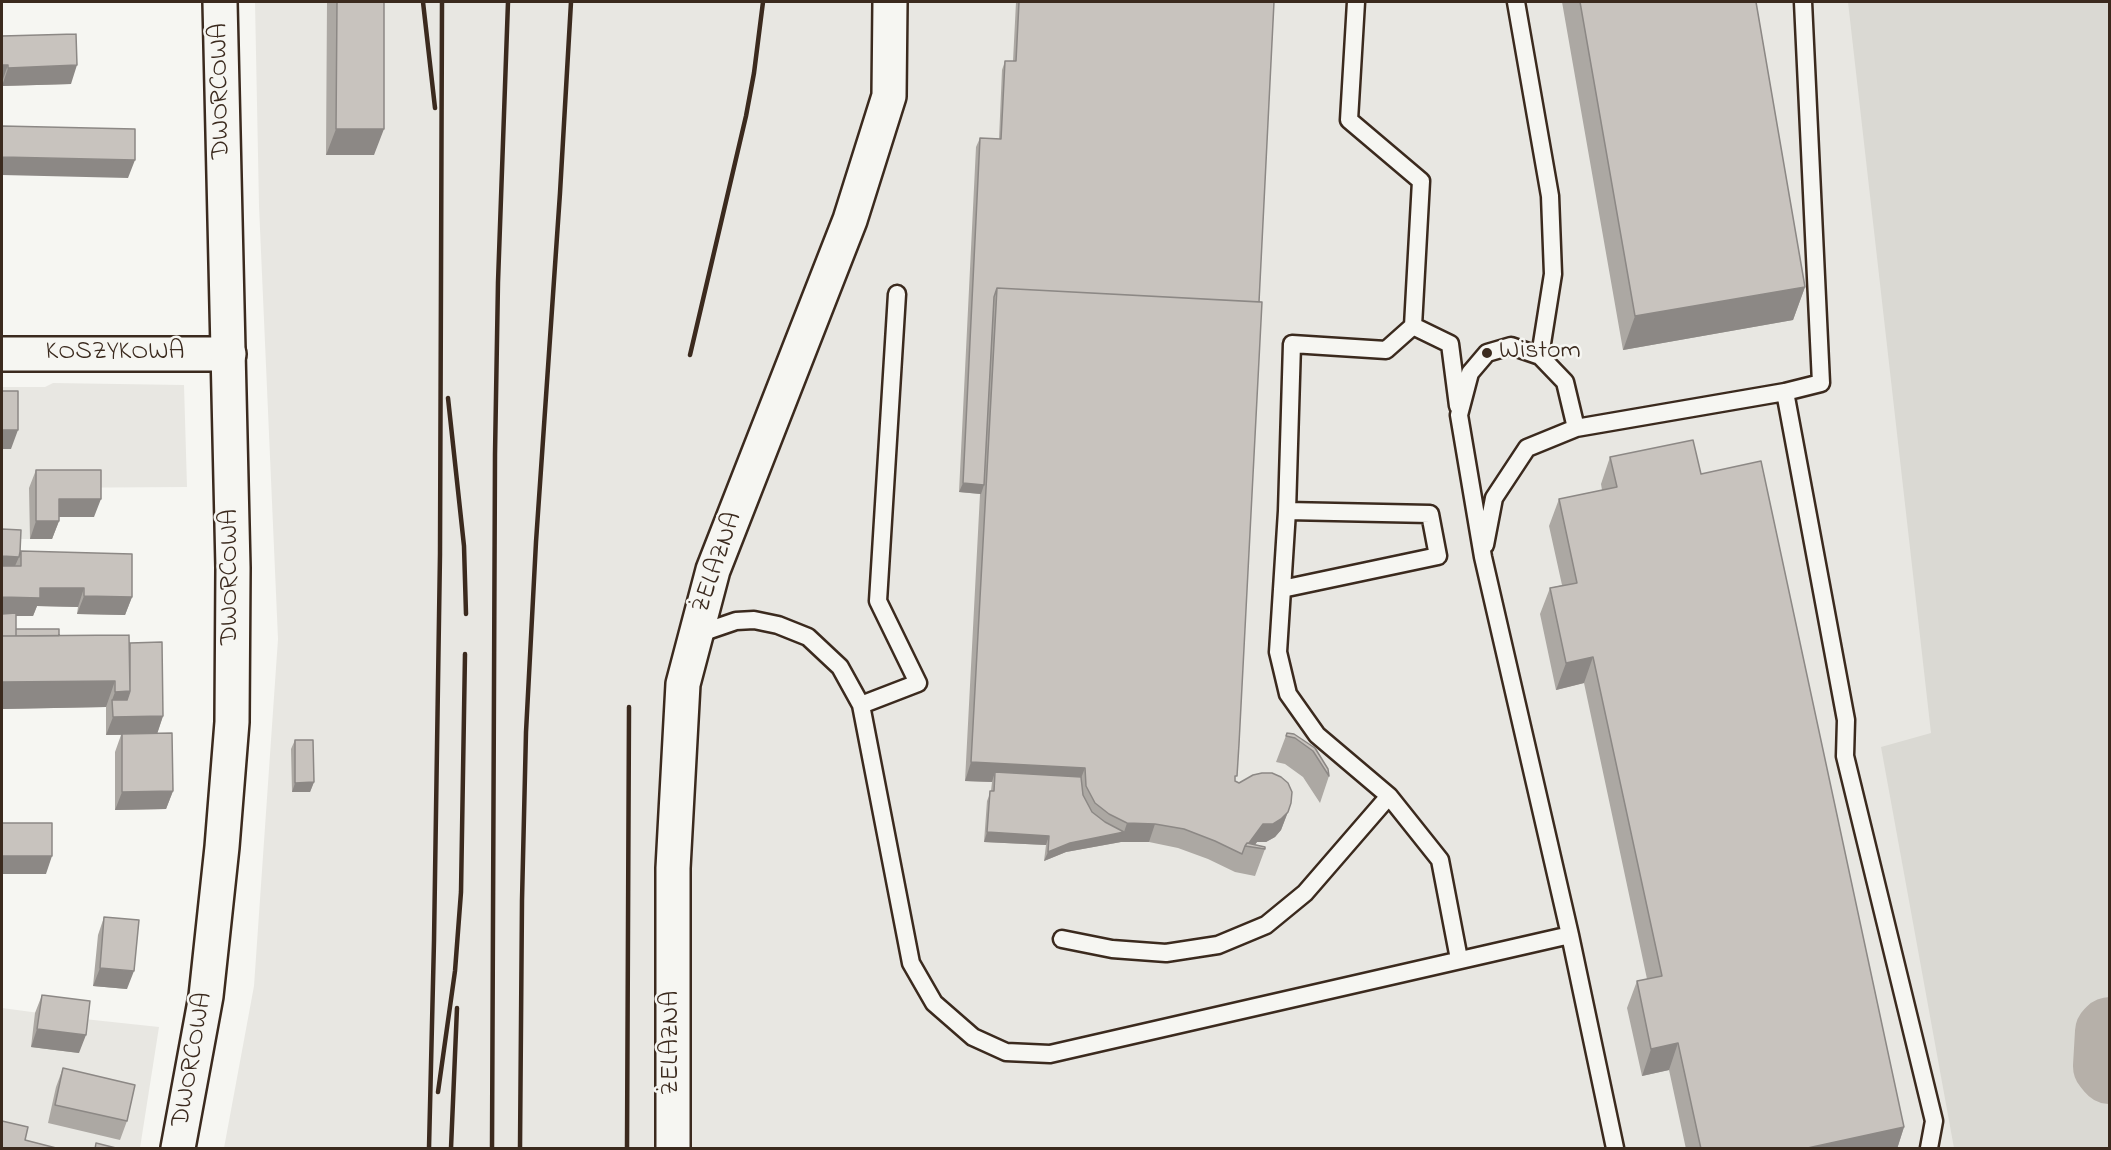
<!DOCTYPE html>
<meta charset="utf-8">
<style>
body{margin:0}
#map{position:relative;width:2111px;height:1150px;overflow:hidden;background:#f6f6f2;font-family:"Indie Flower",sans-serif}
canvas{display:block}
.frame{position:absolute;inset:0;border:3px solid #3b2a1e;pointer-events:none}
</style>
<div id="map">
<canvas width="2111" height="1150"></canvas>
<div class="frame"></div>
</div>
<script>
const c = document.querySelector('canvas').getContext('2d');
c.lineJoin = 'round';
function fillPath(path, color) { c.fillStyle = color; c.fill(path, 'evenodd'); }
const poly = rows => new Path2D(rows.map(r => 'M' + r).join(''));
function strokePath(path, color, width, dash) { c.strokeStyle = color; c.lineWidth = width; c.lineCap = dash ? 'butt' : 'round'; c.setLineDash(dash || []); c.stroke(path); }
function write(font, color, halo, rows, align = 'center') {
  c.font = font + ' "Indie Flower",sans-serif'; c.lineWidth = 5; c.setLineDash([]); c.textBaseline = 'middle'; c.strokeStyle = halo; c.fillStyle = color; for (const [text, x, y, turn = 0] of rows) {
    c.save(); c.translate(x, y); c.rotate((+turn || 0) * Math.PI / 180); c.textAlign = isNaN(turn) ? turn : align; if (halo) c.strokeText(text, 0, 0); c.fillText(text, 0, 0); c.restore();
  }
}
fillPath(poly([
 [255,2,2109,2,2109,1148,224,1148,254,986,278,639,259,206],
 [53,383,184,385,187,487,30,488,30,539,18,539,2,566,2,387,45,387],
 [2,1008,84,1019,159,1027,140,1148,2,1148]
]), '#e8e7e2');
fillPath(poly([
 [1848,2,2109,2,2109,1148,1954,1148,1881,747,1931,733]
]), '#dad9d3');
strokePath(poly([
 [2110,1030,2108,1032,2106,1066,2110,1071]
]), '#b6b0a9', 66);
const service = poly([
 [1356,2,1349,120,1421,181,1413,326,1450,344,1458,406],
 [1516,2,1550,196,1553,274,1540,356],
 [1413,326,1386,350,1292,344,1287,511,1278,652,1288,694,1317,735,1389,796,1440,860,1459,959],
 [1785,392,1846,720,1845,756,1934,1121,1929,1148],
 [1576,428,1565,382,1540,356,1511,346,1487,353,1470,373,1459,415,1483,557,1570,935,1615,1148],
 [1485,545,1494,498,1527,448,1576,428,1785,392,1821,383,1803,2],
 [1282,589,1438,556,1430,514,1287,511],
 [695,635,736,621,754,620,778,625,808,637,840,667,861,705,911,963,934,1003,973,1037,1006,1052,1050,1054,1570,935],
 [861,705,918,683,878,601,897,294],
 [1062,939,1112,949,1166,953,1218,945,1266,925,1305,893,1389,796]
]);
const minor = poly([
 [2,354,229,354],
 [673,1148,673,868,683,684,713,570,850,220,889,96,890,2]
]);
const tertiary = poly([
 [178,1148,206,996,222,847,232,722,233,568,220,2]
]);
strokePath(service, '#3b2a1e', 21);
strokePath(minor, '#3b2a1e', 38);
strokePath(tertiary, '#3b2a1e', 38);
strokePath(service, '#f6f6f2', 16);
strokePath(minor, '#f6f6f2', 33);
strokePath(tertiary, '#f6f6f2', 33);
strokePath(poly([
 [423,2,435,108],
 [690,355,746,116,754,73,763,2],
 [448,398,464,546,466,614],
 [438,1092,455,971,461,892,465,654],
 [429,1148,434,941,440,554,442,2],
 [451,1148,457,1008],
 [492,1148,495,454,498,282,508,2],
 [520,1148,522,900,526,732,536,542,560,193,571,2],
 [627,1148,629,707]
]), '#3b2a1e', 4.5);
fillPath(poly([
 [327,2,384,2,374,155,326,155],
 [1016,2,1274,2,1235,781,1291,803,1281,830,1275,837,1266,842,1257,842,1255,845,1265,849,1255,876,1235,872,1208,859,1178,848,1149,842,1121,842,1066,852,1044,861,1046,845,984,842,987,801,991,791,992,782,965,781,980,494,959,492,976,147,980,138,999,139,1002,70,1005,61,1013,61],
 [1562,2,1756,2,1805,287,1793,320,1623,350],
 [2,36,71,84,2,86],
 [1610,457,1701,474,1904,1127,1897,1149,1686,1149,1669,1070,1642,1076,1627,1008,1637,981,1647,979,1584,683,1556,690,1540,614,1550,588,1562,585,1549,526,1559,499,1602,490,1601,484],
 [36,470,94,517,59,517,59,521,52,539,30,539,29,488],
 [2,529,20,552,132,597,125,615,77,614,78,607,37,606,33,616,16,616,16,629,59,636,130,643,163,716,157,734,173,791,166,809,115,810,115,752,121,735,106,735,106,707,2,709],
 [1287,733,1315,748,1329,776,1320,803,1303,777,1285,764,1276,762],
 [295,740,314,782,310,792,292,792,291,749],
 [104,917,127,989,93,986,98,935],
 [42,995,79,1053,31,1047,35,1013],
 [63,1068,127,1121,120,1140,48,1123,56,1087]
]), '#aca8a3');
fillPath(poly([
 [2,65,8,65,2,82],
 [77,65,71,84,2,86,8,68],
 [336,129,384,129,374,155,326,155],
 [2,157,135,160,128,178,2,175],
 [1805,287,1793,320,1623,350,1635,316],
 [2,430,18,430,11,449,2,449],
 [963,483,984,485,981,494,959,492],
 [59,499,101,499,94,517,52,517],
 [36,521,59,521,52,539,30,539],
 [2,556,19,557,15,566,2,566],
 [40,588,84,588,78,607,37,606,33,616,2,616,2,597],
 [84,596,132,597,125,615,77,614],
 [1593,657,1584,683,1556,690,1566,663],
 [115,681,106,707,2,709,2,682],
 [130,691,163,716,157,734,106,735,113,717,112,700,115,692],
 [971,762,1085,768,1078,786,995,772,992,782,965,781],
 [314,782,310,792,292,792,295,783],
 [173,791,166,809,115,810,122,792],
 [1288,812,1281,830,1275,837,1266,842,1257,842,1253,847,1247,846,1263,824],
 [1127,823,1155,824,1149,842,1121,842,1066,852,1044,861,1048,852,1070,843,1124,832],
 [987,832,1049,836,1046,845,984,842],
 [2,856,52,856,46,874,2,874],
 [100,968,134,971,127,989,93,986],
 [37,1029,86,1035,79,1053,31,1047],
 [1678,1043,1669,1070,1642,1076,1651,1049],
 [1904,1127,1897,1149,1803,1149]
]), '#8c8885');
const building = poly([
 [337,2,384,2,384,129,336,129,337,2],
 [1019,2,1274,2,1259,302,997,288,994,297,984,485,963,483,980,138,1001,139,1005,61,1016,61,1019,2],
 [1580,2,1756,2,1805,287,1635,316,1580,2],
 [76,34,77,65,8,68,8,65,2,65,2,36,76,34],
 [2,126,135,129,135,160,2,157,2,126],
 [997,288,1262,302,1239,744,1237,776,1235,776,1235,781,1239,783,1253,775,1262,773,1272,773,1281,777,1288,783,1292,792,1291,803,1288,812,1281,819,1273,824,1263,824,1249,843,1247,843,1245,846,1242,854,1215,841,1184,829,1155,824,1127,823,1109,814,1095,803,1086,786,1085,768,971,762,997,288],
 [2,391,18,391,18,430,2,430,2,391],
 [1693,440,1701,474,1761,461,1904,1127,1803,1149,1701,1149,1678,1043,1651,1049,1637,981,1662,976,1593,657,1566,663,1550,588,1577,583,1559,499,1617,487,1610,457,1693,440],
 [36,470,101,470,101,499,59,499,59,521,36,521,36,470],
 [2,529,21,530,20,552,19,557,2,556,2,529],
 [21,551,132,554,132,597,84,596,84,588,40,588,40,598,2,597,2,566,21,566,21,551],
 [16,613,16,636,2,636,2,614,16,613],
 [16,629,59,629,59,636,16,636,16,629],
 [129,635,130,691,115,692,115,681,2,682,2,636,129,635],
 [162,642,163,716,113,717,112,700,127,700,130,691,130,643,162,642],
 [172,733,173,791,122,792,122,734,172,733],
 [1287,733,1294,734,1315,748,1328,769,1329,776,1313,751,1295,738,1286,736,1287,733],
 [295,740,313,740,314,782,295,783,295,740],
 [995,772,1081,777,1083,795,1092,812,1105,822,1124,832,1070,843,1048,852,1049,836,987,832,990,791,994,791,995,772],
 [2,823,52,823,52,856,2,856,2,823],
 [1247,843,1265,847,1265,849,1245,846,1247,843],
 [104,917,139,920,134,971,100,968,104,917],
 [42,995,90,1001,86,1035,37,1029,42,995],
 [63,1068,135,1085,127,1121,55,1105,63,1068],
 [2,1121,28,1127,25,1140,60,1149,2,1149,2,1121],
 [96,1143,120,1149,95,1149,96,1143]
]);
fillPath(building, '#c8c3be');
strokePath(building, '#8c8885', 1.5);
for (const [x, y, r, color] of [
 [1487,353,6,"#3b2a1e"]
]) { const dot = new Path2D(); dot.arc(x, y, r, 0, 2 * Math.PI); c.fillStyle = color; c.fill(dot); strokePath(dot, '#f6f6f2', 2); }
write('26px', '#3b2a1e', '#f6f6f2', [
 ["DWORCOWA",222,91,-91],
 ["KOSZYKOWA",115,354],
 ["ŻELAZNA",719,563,-71],
 ["DWORCOWA",232,577,-90],
 ["ŻELAZNA",673,1043,-90],
 ["DWORCOWA",194,1060,-80]
]);
write('26px', '#3b2a1e', '#f6f6f2', [
 ["Wistom",1499,353]
], 'left');
</script>
